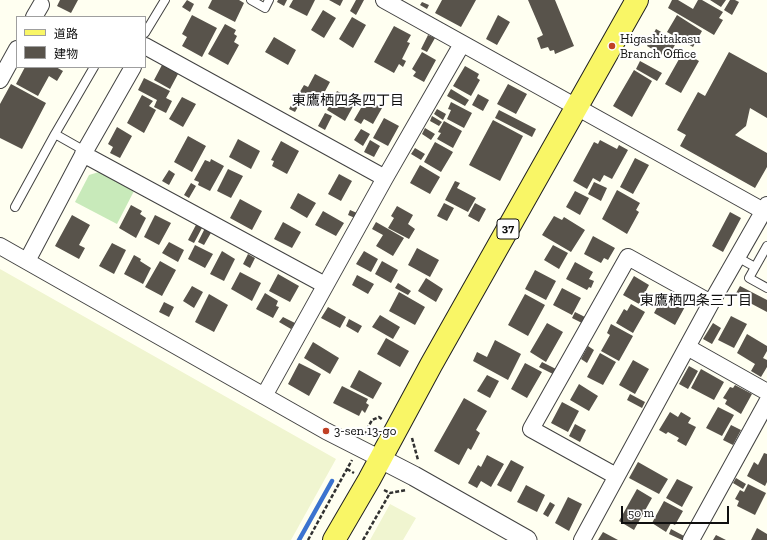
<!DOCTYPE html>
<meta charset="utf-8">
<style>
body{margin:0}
#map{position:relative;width:767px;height:540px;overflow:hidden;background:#fffff1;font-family:"Zilla Slab","Noto Sans JP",serif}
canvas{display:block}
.legend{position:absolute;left:16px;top:16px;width:130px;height:52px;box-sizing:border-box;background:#fff;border:1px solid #9f9f9f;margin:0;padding:5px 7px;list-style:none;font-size:12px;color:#0f0f0f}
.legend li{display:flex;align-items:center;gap:8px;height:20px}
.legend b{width:20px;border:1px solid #9f9f9f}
.scale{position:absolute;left:621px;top:506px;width:108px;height:18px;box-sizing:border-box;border:2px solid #0f0f0f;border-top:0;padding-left:5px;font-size:12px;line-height:14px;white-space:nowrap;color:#0f0f0f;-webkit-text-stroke:3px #fff;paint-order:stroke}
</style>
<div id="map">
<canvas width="767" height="540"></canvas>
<ul class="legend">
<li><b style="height:5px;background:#f9f666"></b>道路</li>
<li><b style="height:11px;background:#58534b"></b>建物</li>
</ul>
<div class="scale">50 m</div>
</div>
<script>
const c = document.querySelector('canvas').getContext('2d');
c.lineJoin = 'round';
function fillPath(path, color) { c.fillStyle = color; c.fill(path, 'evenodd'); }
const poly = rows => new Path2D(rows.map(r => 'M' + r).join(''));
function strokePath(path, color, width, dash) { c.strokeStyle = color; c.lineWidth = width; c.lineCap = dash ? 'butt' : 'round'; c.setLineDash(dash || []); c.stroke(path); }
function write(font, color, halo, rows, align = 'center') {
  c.font = font + ' "Zilla Slab","Noto Sans JP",serif'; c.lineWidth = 4; c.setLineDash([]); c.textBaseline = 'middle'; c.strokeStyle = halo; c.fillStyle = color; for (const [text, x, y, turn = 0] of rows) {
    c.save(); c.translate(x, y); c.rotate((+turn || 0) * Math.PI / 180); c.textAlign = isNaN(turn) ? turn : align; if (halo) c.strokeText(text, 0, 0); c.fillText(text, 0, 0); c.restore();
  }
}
fillPath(poly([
 [0,269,336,459,291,540,0,540],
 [390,504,416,518,403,540,370,540]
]), '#f0f5d0');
fillPath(poly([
 [99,172,134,191,117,224,75,202,89,175]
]), '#c8eaba');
strokePath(poly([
 [299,540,332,481]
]), '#3b73cf', 4.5);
fillPath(poly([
 [60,0,78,0,71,13,57,6],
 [187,0,194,4,190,12,182,7],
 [212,0,239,0,244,3,235,22,208,8],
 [278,0,287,0,284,6,277,2],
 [293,0,315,0,307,16,289,7],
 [329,0,343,0,340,6],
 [356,0,364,0,356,15,350,11],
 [442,0,476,0,461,27,435,13],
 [528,0,555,0,574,46,555,54,554,50,550,51,548,47,541,49,537,38,543,35],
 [672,0,678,0,693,9,698,0,702,0,723,12,719,18,723,20,714,35,668,8],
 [710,0,726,0,721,7],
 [730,0,735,0,739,2,732,15,724,10],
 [422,2,429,5,427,9,420,5],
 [323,10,336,18,324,38,311,30],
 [192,15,217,28,202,57,182,46,187,37,182,34],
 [498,15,510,22,497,45,486,39],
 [677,15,702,31,693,47,667,32],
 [352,17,366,25,353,48,339,39],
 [225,24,236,30,234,34,237,36,234,42,239,45,228,65,208,54],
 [394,26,411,35,407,42,410,43,402,59,406,61,403,67,399,64,394,73,374,62],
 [656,29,677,41,668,58,647,46],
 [428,35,435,38,427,52,421,49],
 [274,37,296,50,288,65,265,52],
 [422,52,436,60,424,82,413,76,416,72,412,69],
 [683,52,699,61,681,93,665,84],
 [729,52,767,73,767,118,750,108,746,126,735,135,767,153,767,167,755,188,680,146,686,135,677,130,698,92,705,96],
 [640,61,662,73,657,81,636,69],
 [162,65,178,74,170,89,154,80],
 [465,66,479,74,477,78,480,80,471,96,453,86],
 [25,67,56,67,63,71,57,81,49,76,38,96,16,84],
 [634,70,652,81,632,117,613,106],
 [315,74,330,82,317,106,298,95,304,85,308,87],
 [144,78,170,91,166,98,172,101,166,113,154,107,157,100,138,90],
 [11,84,46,103,22,149,0,138,0,104],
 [508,84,527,94,516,114,497,104],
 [451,89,469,100,465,106,447,96],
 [337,91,356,101,345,121,327,110],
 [478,94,489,100,483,111,472,105],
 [142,95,153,101,149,106,156,110,144,133,127,123],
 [182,97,196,104,183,127,169,119],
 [294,100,300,103,295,112,289,109],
 [370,101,382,108,373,124,364,119,361,124,354,120,361,108,367,107],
 [451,102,472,113,464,128,447,119,451,110,448,109],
 [437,109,446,114,443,120,434,114],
 [499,110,536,129,532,137,495,118],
 [325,113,332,116,325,130,318,126],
 [432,116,442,122,439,126,430,121],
 [384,118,399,126,388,146,373,138],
 [493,120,523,136,500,181,469,165],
 [444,121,462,131,453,148,437,139,441,133,438,132],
 [117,127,132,136,120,158,110,153,113,147,108,144],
 [425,128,435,134,431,140,422,134],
 [361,129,370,134,363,146,354,140],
 [188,136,206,146,192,172,174,162],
 [238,139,260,151,251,169,229,157],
 [370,140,380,146,374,157,364,152],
 [600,140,617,149,619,145,628,150,612,179,604,175,600,182,593,178,587,189,573,181,594,142,598,144],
 [281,141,299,151,287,174,272,166,274,161,271,160],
 [435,142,453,152,441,172,424,162],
 [415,148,425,154,421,160,411,154],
 [635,158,649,165,633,194,620,187],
 [211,159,224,166,210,191,198,185,199,182,194,180,205,160,210,162],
 [420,165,440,177,430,194,410,183],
 [228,169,243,176,231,198,217,191],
 [169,170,175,174,169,185,162,181],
 [339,174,352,181,341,201,328,194],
 [455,181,460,183,457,188,476,198,468,212,445,200],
 [594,182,607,188,601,201,588,194],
 [191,183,196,186,189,198,184,195],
 [617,190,640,203,636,210,639,212,627,234,602,219],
 [575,191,589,198,580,215,566,207],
 [298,193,316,203,307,218,290,208],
 [240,199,262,211,252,230,230,218],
 [444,203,454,208,447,221,437,216],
 [475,203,486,209,479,222,468,216],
 [131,205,142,211,140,214,146,218,136,238,119,228],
 [397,206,413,215,408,224,415,229,409,239,388,228,394,218,391,216],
 [350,210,357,213,355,218,348,215],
 [323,211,344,223,336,236,315,225],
 [730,212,741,218,723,252,712,246],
 [72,215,90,225,79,245,85,248,79,259,55,246],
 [155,215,171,223,159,245,144,237],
 [554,216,562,220,564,217,585,230,571,252,542,235],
 [283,222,301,232,292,248,274,239],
 [376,222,404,238,393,256,376,246,383,235,372,229],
 [197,223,203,226,194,243,188,240],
 [205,228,212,231,204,245,198,242],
 [593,236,615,248,608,260,604,258,601,263,584,254],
 [169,242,184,250,178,262,162,253],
 [112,243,126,250,114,274,99,266],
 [195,245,213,254,205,268,188,259],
 [553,245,568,253,559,269,544,260],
 [417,248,439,260,430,277,408,265],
 [222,251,235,259,224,281,210,274],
 [364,251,378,259,371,272,356,264],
 [248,254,255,258,250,268,243,264],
 [134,255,141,259,140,261,151,268,143,284,124,274],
 [160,261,176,270,162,296,145,287],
 [382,261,398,270,391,283,375,274],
 [575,262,593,272,589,279,594,281,591,288,589,287,587,290,566,279],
 [535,270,556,281,546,300,525,289],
 [240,272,261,283,252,301,231,289],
 [278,274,299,286,290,302,269,291],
 [357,275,374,284,368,294,352,285],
 [634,276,649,285,639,304,623,295],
 [426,278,443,289,436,302,418,291],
 [398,283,411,291,408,295,395,288],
 [192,286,203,292,194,308,183,301],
 [740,286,767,300,767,312,735,295],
 [562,288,581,298,572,315,553,305],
 [399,292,425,307,415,325,389,311],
 [265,293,278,301,276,306,279,307,273,318,256,309],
 [209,294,228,305,214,332,195,322],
 [525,294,545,305,528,336,508,325],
 [672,295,687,303,675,325,654,313,661,300,667,303],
 [164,302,174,307,169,317,159,312],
 [631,304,645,312,633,333,616,323,624,309,627,311],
 [328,307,346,317,340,328,321,318],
 [575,312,585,317,582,323,572,318],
 [380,315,400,327,393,339,372,327],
 [731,316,747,324,734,348,718,340],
 [283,317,295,323,291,329,279,322],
 [349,319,362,326,358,333,346,326],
 [547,323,563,332,546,362,530,352],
 [713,323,721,328,712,344,703,339],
 [611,324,633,336,619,361,601,351,610,335,607,333],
 [747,334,767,346,767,351,763,358,767,360,767,367,761,377,751,371,755,364,737,353],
 [386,338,409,351,400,367,377,354],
 [495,340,521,354,508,380,473,361,477,352,487,357],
 [313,342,339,358,330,374,304,358],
 [588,346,594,350,587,363,581,359],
 [600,353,616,362,603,385,587,377],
 [633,360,649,369,635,394,619,385],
 [542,362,556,369,553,374,539,367],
 [299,363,321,374,309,396,288,384],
 [525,363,542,372,527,398,511,389],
 [689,366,698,371,688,389,679,384],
 [701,369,724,382,714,400,691,388],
 [359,370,382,383,373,399,350,387],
 [487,375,499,381,490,398,477,391],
 [579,384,598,396,589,411,570,400],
 [735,385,752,394,741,414,725,404,727,400,723,398,730,387,733,388],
 [342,386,368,399,366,403,369,405,365,413,362,410,359,416,333,403],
 [630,394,645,402,642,408,627,400],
 [464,398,487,411,476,430,480,433,471,450,468,448,459,465,434,451],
 [562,402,579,411,568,432,551,423],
 [718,407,734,415,722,436,706,428],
 [670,412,678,417,681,412,691,418,688,423,696,427,686,446,677,441,679,438,668,432,666,434,659,430],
 [575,424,586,430,580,442,569,436],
 [731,425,741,430,733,445,723,440],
 [764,453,767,454,767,482,765,486,747,476,754,462,758,465],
 [487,455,504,464,491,487,481,481,477,488,468,483,478,465,481,467],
 [511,460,524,467,511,492,497,485],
 [638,462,668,479,659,494,629,478],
 [736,478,746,484,743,489,733,483],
 [677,479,693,487,682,507,666,498],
 [748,484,766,493,755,515,737,506,739,501,735,499,740,490,744,492],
 [526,485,545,495,537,512,517,502],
 [637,489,652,498,634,530,619,521],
 [568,497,582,504,569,531,555,523],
 [664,501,683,511,675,525,671,523,666,532,652,523],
 [550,502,555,505,548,517,543,514],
 [757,528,767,534,767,540,751,540],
 [671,529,684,536,682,540,669,534],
 [603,532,618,540,598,540],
 [716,535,726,540,713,540]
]), '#58534b');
const service = poly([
 [251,0,265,8,269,0],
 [145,33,165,0],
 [55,134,94,67],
 [15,207,55,134,85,151],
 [767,246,749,278,767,288],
 [737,257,755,267]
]);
const minor = poly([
 [384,0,767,213],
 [34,17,41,5],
 [145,46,385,178],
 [0,80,17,49],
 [83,154,325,285],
 [0,246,326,431,381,459],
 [27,261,85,151,133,67],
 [687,347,767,392],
 [264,396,385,178,462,44],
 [616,476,531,429,628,257,711,303],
 [582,540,711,303,767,205],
 [691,540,767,402]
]);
const tertiary = poly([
 [381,459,414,476,527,540]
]);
const primary = poly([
 [334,540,369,480,431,365,637,0]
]);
strokePath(service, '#424242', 10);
strokePath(minor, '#424242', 18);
strokePath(tertiary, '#424242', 21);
strokePath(primary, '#202020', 24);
strokePath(poly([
 [364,435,372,420,379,417,383,420],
 [412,438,418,460],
 [347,469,354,473],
 [384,490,390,493,406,490],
 [308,540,352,460],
 [363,540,390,493]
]), '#313131', 2.5, [4, 2]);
strokePath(service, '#fff', 8);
strokePath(minor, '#fff', 16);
strokePath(tertiary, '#fff', 19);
strokePath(primary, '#f9f666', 22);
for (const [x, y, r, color] of [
 [612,46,4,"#c14025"],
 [326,431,4,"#c14025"]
]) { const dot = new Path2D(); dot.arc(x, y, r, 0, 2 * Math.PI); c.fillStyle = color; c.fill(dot); strokePath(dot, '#fff', 1.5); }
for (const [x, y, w] of [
 [508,229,22]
]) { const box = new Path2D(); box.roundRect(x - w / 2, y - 10, w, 20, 3); c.fillStyle = '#fff'; c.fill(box); strokePath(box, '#0f0f0f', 1); }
write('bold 12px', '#0f0f0f', null, [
 ["37",508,229]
]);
write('13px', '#0f0f0f', '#fff', [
 ["Higashitakasu",620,39],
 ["Branch Office",620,54],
 ["3-sen 13-go",334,431]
], 'left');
write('14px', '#0f0f0f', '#fff', [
 ["東鷹栖四条四丁目",348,101],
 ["東鷹栖四条三丁目",696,301]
]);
</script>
